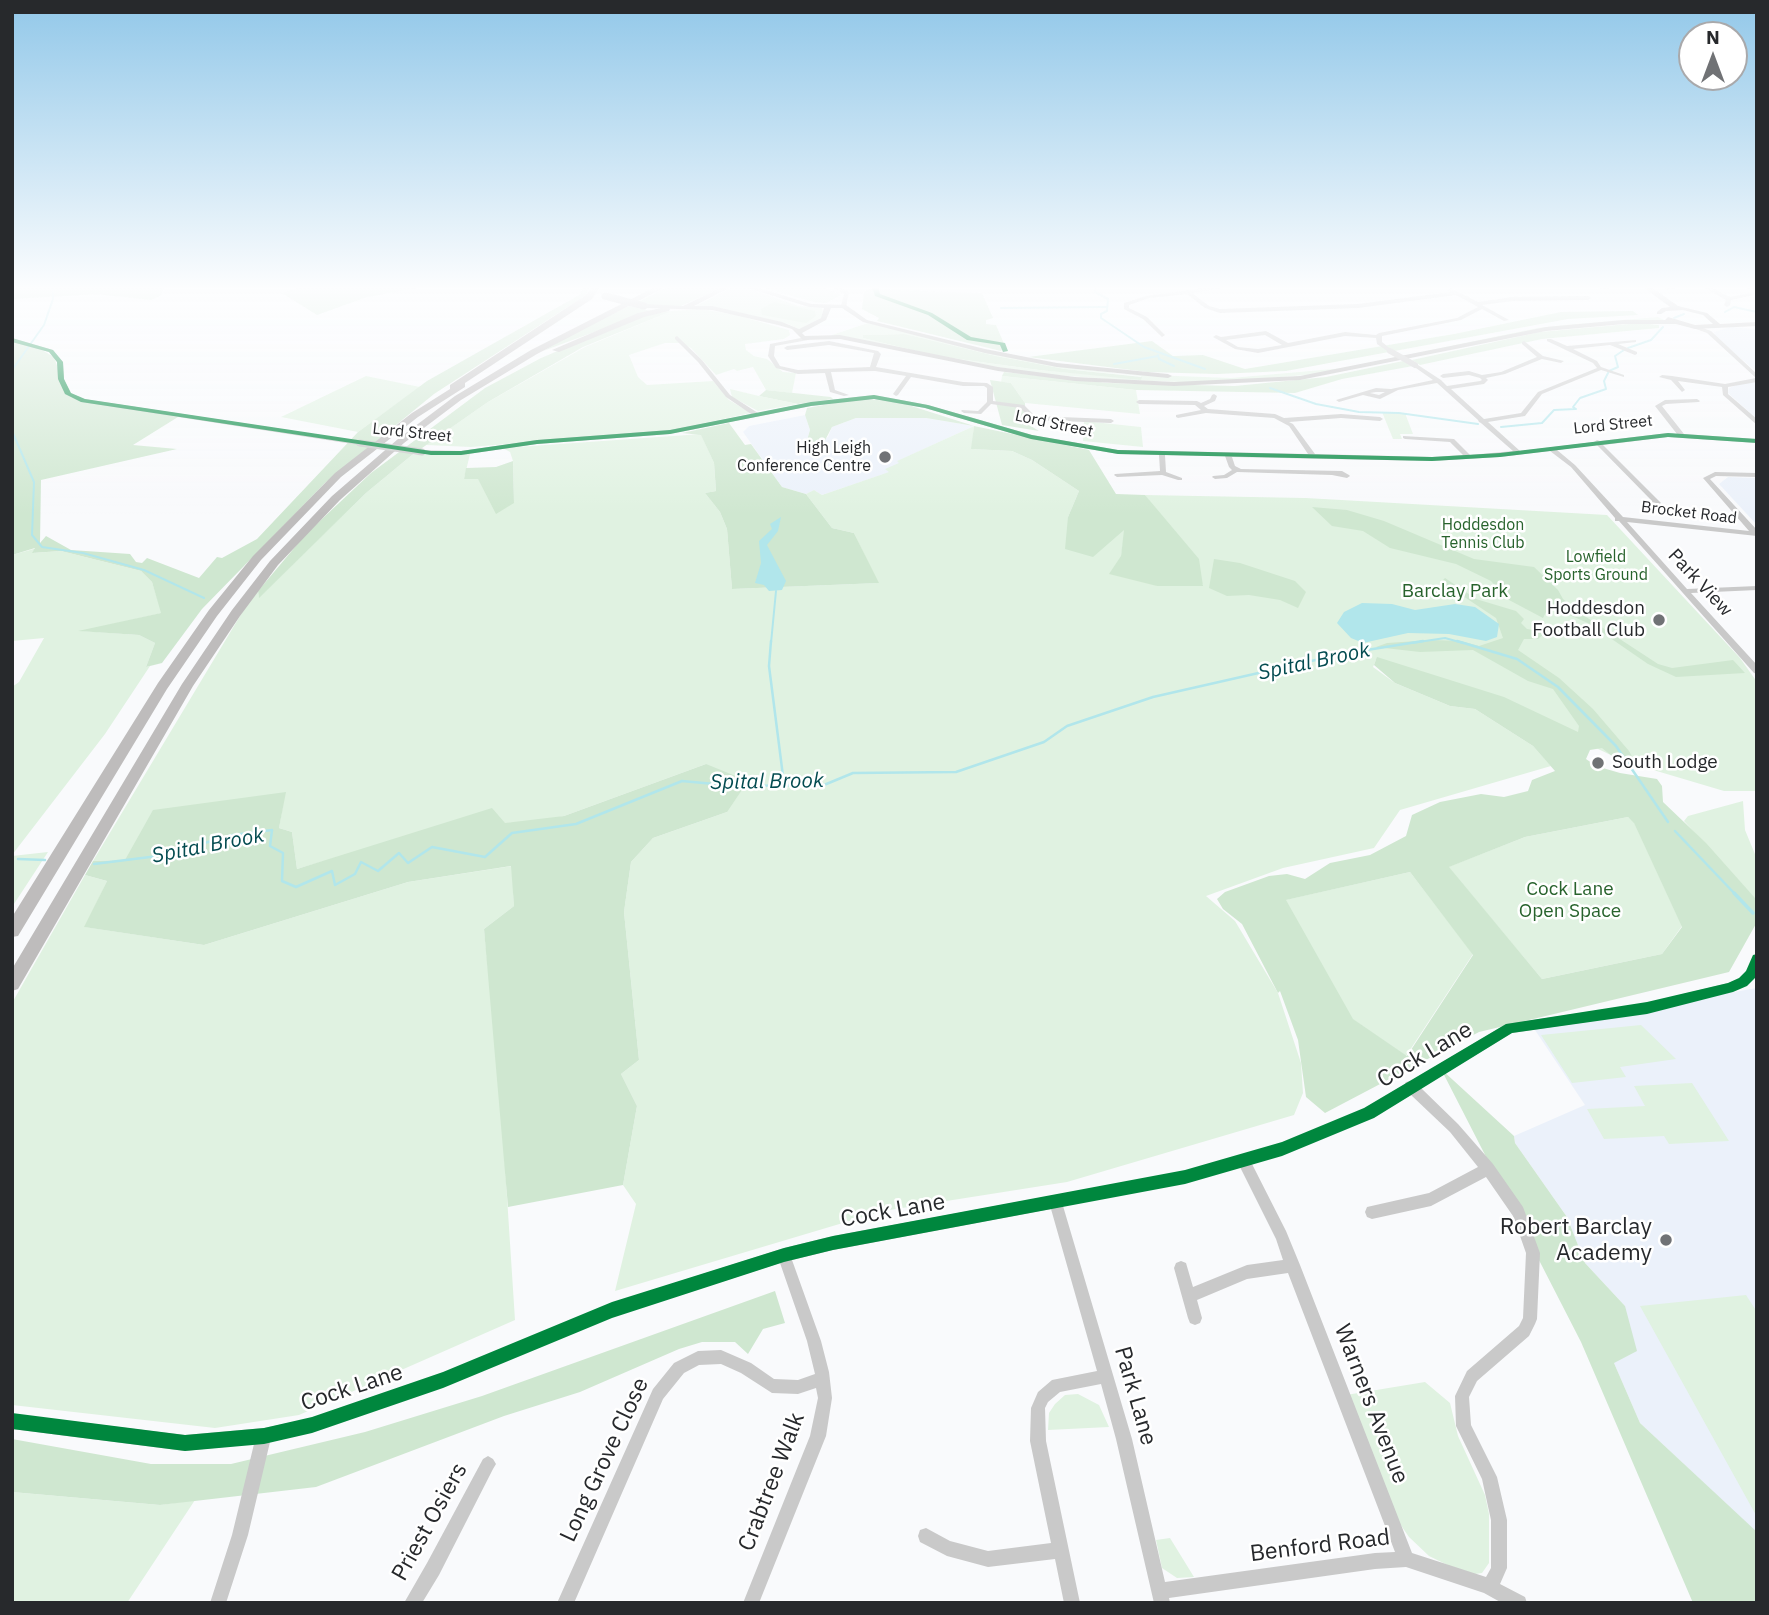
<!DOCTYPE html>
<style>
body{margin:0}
#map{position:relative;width:1769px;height:1615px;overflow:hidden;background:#f9fafc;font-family:"IBM Plex Sans",sans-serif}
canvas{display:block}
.frame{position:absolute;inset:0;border:14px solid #27292c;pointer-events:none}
.north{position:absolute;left:1678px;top:21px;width:70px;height:70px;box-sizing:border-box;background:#fff;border:2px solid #a9a9ab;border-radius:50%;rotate:0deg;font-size:19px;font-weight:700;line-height:28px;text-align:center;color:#27292c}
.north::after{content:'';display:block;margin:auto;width:24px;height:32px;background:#707275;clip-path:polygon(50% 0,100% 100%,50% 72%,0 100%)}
</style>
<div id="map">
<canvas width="1769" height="1615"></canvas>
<div class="frame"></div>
<div class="north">N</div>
</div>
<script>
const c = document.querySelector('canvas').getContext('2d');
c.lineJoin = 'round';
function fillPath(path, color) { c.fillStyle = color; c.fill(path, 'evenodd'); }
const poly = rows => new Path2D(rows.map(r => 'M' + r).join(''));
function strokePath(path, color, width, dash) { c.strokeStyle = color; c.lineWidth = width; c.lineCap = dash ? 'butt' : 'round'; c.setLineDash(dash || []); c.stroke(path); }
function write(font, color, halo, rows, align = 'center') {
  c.font = font + ' "IBM Plex Sans",sans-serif'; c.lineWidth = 5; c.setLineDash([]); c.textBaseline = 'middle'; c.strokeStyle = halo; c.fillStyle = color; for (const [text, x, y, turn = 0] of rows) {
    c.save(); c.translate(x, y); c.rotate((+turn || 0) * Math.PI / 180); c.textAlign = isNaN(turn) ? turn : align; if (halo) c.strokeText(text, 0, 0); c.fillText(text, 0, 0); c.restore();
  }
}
fillPath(poly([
 [1729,327,1757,329,1757,372,1716,338,1714,332],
 [1757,382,1757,419,1728,393,1729,388,1742,383],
 [805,415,810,430,804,451,828,437,832,427,856,418,926,418,974,426,898,461,900,463,890,472,822,495,814,490,806,494,782,487,743,432,749,426],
 [1728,477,1757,478,1757,525,1719,484],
 [1757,988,1757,1532,1756,1532,1640,1423,1614,1363,1625,1306,1585,1263,1567,1217,1515,1143,1514,1136,1585,1105,1533,1027]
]), '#ebf1fa');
fillPath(poly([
 [733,287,744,287,798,306,822,308,823,317,799,329,788,324,724,309,696,306],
 [761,287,822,287,841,295,826,303,814,302],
 [701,309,736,315,789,330,790,335,784,339,745,344,746,350,754,356,767,359,783,372,796,373,792,393,766,390,753,367,737,371,734,369,716,375,691,348,680,343,665,343,629,355,638,377,647,385,713,381,729,400,751,413,668,431,471,447,426,445,488,402,585,347,672,311],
 [1658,317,1664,320,1614,321,1539,329,1399,359,1317,374,1213,383,1121,380,1042,374,966,362,832,335,868,323,1044,364,1122,374,1231,378,1344,368,1537,328,1564,325],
 [905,334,996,356,1065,369,1141,376,1141,379,1039,370,937,356,863,338,864,335],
 [366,376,420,387,358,432,281,417],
 [1002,376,1136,390,1140,414,1025,403,1011,383,1001,382],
 [730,389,759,396,798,404,758,411,732,397],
 [1382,412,1405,413,1413,434,1400,434,1402,439,1393,439],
 [1084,421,1141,427,1143,447,1083,441],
 [974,426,972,449,1012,451,1032,460,1079,491,1068,517,1125,530,1121,557,1157,586,1203,585,1145,495,1306,498,1607,515,1740,658,1757,682,1757,791,1724,791,1623,761,1509,706,1376,660,1373,667,1395,683,1450,706,1475,709,1533,746,1551,766,1400,810,1374,848,1283,868,1206,896,1235,921,1278,993,1301,1063,1303,1093,1294,1115,1067,1182,883,1211,615,1291,636,1204,623,1185,637,1106,621,1074,639,1060,624,912,631,862,653,838,727,812,706,764,564,816,541,821,440,827,297,869,292,832,279,828,285,793,125,860,93,861,243,611,258,591,259,597,366,493,412,455,470,454,464,479,478,479,514,503,513,461,510,452,503,448,701,434,714,463,716,491,705,493,720,512,727,529,732,589,878,583,854,533,832,528,806,494,814,490,822,495,889,472,885,469,899,463,897,461],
 [37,548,33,553,61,551,141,571,152,582,162,613,82,631,139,635,155,643,146,667,150,666,105,734,12,855,12,687,19,682,44,638,12,641,12,555],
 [1743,801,1745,830,1757,859,1757,901,1684,821,1688,816],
 [1628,817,1634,822,1682,926,1662,954,1542,979,1448,867,1525,837],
 [48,852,12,907,12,856],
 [512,866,514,906,484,929,500,1089,515,1320,299,1415,215,1428,12,1405,12,1003,85,875,107,881,85,927,204,945,408,882],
 [1410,872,1473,954,1406,1056,1352,1019,1285,900],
 [1641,1025,1676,1059,1620,1067,1626,1077,1572,1083,1541,1035],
 [1692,1083,1729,1141,1669,1144,1664,1136,1604,1139,1587,1109,1645,1106,1634,1086],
 [1746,1295,1757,1312,1757,1517,1640,1306],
 [1425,1382,1450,1403,1458,1436,1485,1495,1489,1514,1489,1563,1482,1573,1468,1575,1429,1556,1409,1537,1393,1514,1346,1395],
 [1078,1394,1099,1405,1109,1427,1048,1430,1049,1413,1055,1404,1065,1395],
 [12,1492,160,1505,195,1500,127,1603,12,1603],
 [1170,1538,1194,1577,1177,1578,1162,1568,1156,1540]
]), '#e0f2e1');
fillPath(poly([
 [12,287,165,287,160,296,151,300,97,294,12,299],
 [302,287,424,287,367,297,317,315,282,293],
 [582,287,589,287,586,295,434,394,325,483,202,609,162,663,146,667,155,643,139,635,78,631,161,613,152,582,141,571,61,551,32,553,35,548,12,555,12,340,35,346,54,357,65,389,71,397,178,417,133,445,177,449,41,480,40,543,46,536,71,550,130,554,136,562,142,563,147,558,199,578,217,557,222,558,257,539,358,432,427,381,581,294],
 [668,287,723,287,681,306,651,306,638,302],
 [867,289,982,293,993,318,986,320,986,324,996,325,1005,346,1001,351,877,321,879,318,862,309,864,292],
 [774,302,815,311,816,316,806,323,762,315,761,309],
 [629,306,651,311,543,351,582,329],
 [672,311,583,347,488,402,412,455,366,493,259,598,258,591,306,534,371,473,485,388,541,358,600,333,647,315],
 [1633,311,1638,315,1568,319,1286,371,1217,374,1147,372,1028,357,1152,341,1173,356,1203,355,1245,369,1454,334,1561,312],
 [1639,323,1659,325,1659,328,1542,339,1420,365,1412,360,1540,332],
 [905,334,996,356,1065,369,1142,377,1141,380,1039,370,937,356,863,338,863,335],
 [1403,361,1413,366,1342,379,1295,393,1136,390,1002,376,1004,372,1108,383,1235,386,1326,377],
 [990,380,1011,383,1025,403,1026,423,1039,431,1002,425],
 [766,390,831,397,833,399,798,404,759,396],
 [857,399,896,401,974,426,1089,450,1116,494,1145,495,1199,559,1203,586,1157,586,1109,574,1121,556,1124,530,1093,557,1065,549,1068,517,1079,491,1032,460,1012,451,971,449,974,426,926,418,856,418,832,427,820,450,804,451,810,430,805,415,807,408],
 [729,423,745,445,751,444,782,487,806,494,832,528,854,533,879,583,732,589,727,529,720,512,705,493,716,491,714,463,701,435,682,433],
 [513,461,514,503,496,514,478,479,464,479,466,468,496,467],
 [1312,507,1347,510,1384,521,1474,559,1534,567,1558,590,1563,599,1580,613,1658,664,1672,668,1733,660,1745,673,1676,677,1648,664,1590,624,1549,606,1543,618,1509,600,1491,581,1456,564,1390,548,1363,531,1332,526],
 [1214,559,1240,563,1295,581,1306,592,1298,608,1280,600,1249,595,1227,596,1209,588],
 [1445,578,1476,599,1516,611,1524,619,1521,623,1527,629,1546,632,1538,639,1524,639,1518,650,1559,678,1593,709,1629,751,1637,766,1617,760,1602,748,1590,750,1586,759,1596,766,1620,773,1657,779,1662,786,1663,802,1706,843,1755,898,1757,922,1729,972,1479,1032,1325,1113,1306,1097,1298,1040,1280,991,1278,993,1242,924,1223,909,1217,899,1225,892,1269,876,1287,874,1305,879,1330,863,1370,855,1406,836,1412,815,1440,802,1481,794,1504,797,1528,791,1532,780,1555,771,1533,746,1475,709,1450,706,1395,683,1374,665,1377,657,1504,697,1578,732,1579,726,1553,689,1528,681,1473,650,1420,652,1376,647,1387,643,1432,640,1461,641,1479,646,1503,638,1496,618,1460,594,1443,590,1440,583],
 [1628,817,1634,823,1682,927,1662,954,1542,979,1449,867,1525,837],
 [1410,872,1473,955,1407,1056,1353,1019,1286,900],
 [706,764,748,781,727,812,653,838,631,862,624,912,639,1060,621,1074,637,1106,623,1185,508,1207,484,929,514,906,511,866,408,882,204,945,84,927,107,881,85,875,93,861,125,860,153,810,286,792,279,828,292,832,297,869,492,808,505,823,564,816],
 [1441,1069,1514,1136,1515,1143,1567,1217,1585,1263,1625,1306,1637,1351,1614,1363,1640,1423,1757,1532,1757,1603,1693,1603,1581,1342],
 [775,1291,785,1323,763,1329,748,1354,735,1342,702,1342,679,1349,580,1392,504,1416,316,1487,160,1505,12,1492,12,1439,151,1464,231,1464,365,1432,482,1396]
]), '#cfe7d0');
fillPath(poly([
 [781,517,778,531,767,545,786,581,782,590,769,591,764,585,755,583,761,563,759,541,772,529,770,524],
 [1362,603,1392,604,1415,610,1455,604,1475,607,1499,624,1497,637,1486,641,1449,634,1408,633,1363,643,1351,638,1337,623,1344,612]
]), '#b1e6eb');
strokePath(poly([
 [1095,287,1095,292,1108,299,1107,311,1101,314,1101,318,1144,347,1205,369],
 [1001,308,1106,307],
 [1725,312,1734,307,1757,312],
 [1674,318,1684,314],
 [1628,348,1651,340,1663,327],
 [1158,355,1159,359,1174,366],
 [1114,364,1158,356],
 [12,370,44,325,53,299,53,287],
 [1270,388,1316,404,1359,412,1399,413,1478,424],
 [1501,427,1542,423,1554,410,1576,409,1573,407,1580,398,1606,389,1604,381,1609,371,1618,367,1615,356,1624,350],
 [12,431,34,482,32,535,42,547,83,553,144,570,204,598],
 [771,643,776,591],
 [1412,643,1445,638,1463,643]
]), '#b1e6eb', 2);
strokePath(poly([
 [771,641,769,666,784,784],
 [1457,641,1517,659,1558,687,1616,746,1668,822],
 [1675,831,1735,894],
 [18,859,45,860],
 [94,864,158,856,233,835,272,830,270,846,283,853,282,881,296,887,332,871,335,885,355,874,361,862,378,871,399,853,408,863,432,847,485,857,512,833,576,824,682,781,736,786,824,785,853,773,956,772,1044,742,1067,726,1153,697,1342,654,1423,641]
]), '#b1e6eb', 2.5);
strokePath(poly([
 [1734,893,1753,913]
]), '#b1e6eb', 3.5);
fillPath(poly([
 [832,287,839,287,849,292,846,307,841,306,844,294,832,287],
 [869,287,877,287,878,288,875,290,869,287],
 [1210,287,1228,287,1192,293,1209,306,1220,309,1358,304,1451,292,1448,290,1451,288,1478,302,1512,297,1588,296,1591,298,1588,300,1512,301,1482,305,1509,320,1504,321,1482,309,1461,320,1382,336,1382,342,1393,351,1390,353,1377,344,1376,338,1345,336,1258,353,1235,349,1213,337,1216,335,1221,337,1266,331,1288,343,1345,332,1376,335,1379,333,1457,318,1478,307,1456,295,1358,308,1220,313,1205,308,1187,294,1149,298,1129,305,1129,308,1147,317,1165,335,1162,337,1143,319,1124,309,1124,303,1146,296,1210,287],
 [1265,335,1282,345,1258,349,1238,347,1226,340,1265,335],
 [1615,287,1602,290,1599,288,1600,287,1615,287],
 [1682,287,1667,290,1664,288,1665,287,1682,287],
 [1703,287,1710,287,1730,297,1751,293,1754,295,1731,300,1730,305,1727,307,1724,305,1726,300,1703,287],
 [1746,287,1757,287,1757,290,1748,289,1746,287],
 [1695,325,1711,331,1757,374,1757,382,1728,387,1728,394,1757,419,1757,425,1723,395,1722,387,1678,381,1685,390,1682,392,1671,380,1659,377,1662,375,1672,376,1725,384,1756,378,1707,333,1693,328,1693,326,1695,325],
 [677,336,702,360,730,395,758,413,811,402,874,395,928,405,1032,435,1118,450,1308,454,1289,426,1274,418,1206,413,1178,418,1176,417,1176,415,1201,410,1195,405,1139,404,1136,402,1139,400,1197,401,1201,403,1210,399,1212,395,1214,394,1217,396,1215,401,1204,406,1208,409,1275,414,1284,418,1341,414,1380,417,1383,419,1380,421,1341,418,1289,422,1293,424,1315,454,1432,457,1463,455,1450,442,1405,439,1403,438,1403,436,1454,439,1470,455,1513,451,1481,423,1479,422,1478,420,1437,383,1398,390,1380,399,1363,395,1339,402,1336,400,1376,388,1391,389,1433,380,1413,366,1413,364,1415,363,1441,380,1447,386,1480,381,1482,380,1480,378,1469,375,1443,378,1440,376,1443,374,1469,371,1482,375,1501,372,1537,357,1522,344,1522,342,1524,341,1543,356,1564,361,1561,363,1542,359,1505,374,1486,378,1488,380,1484,384,1451,389,1484,419,1521,413,1538,392,1597,368,1593,363,1547,341,1547,339,1551,339,1567,346,1636,340,1636,342,1618,344,1637,352,1637,354,1635,355,1610,345,1573,349,1597,361,1601,367,1624,375,1624,377,1601,370,1542,394,1525,416,1488,422,1520,451,1594,442,1597,440,1600,441,1668,433,1677,434,1655,406,1665,400,1697,399,1700,401,1699,402,1666,404,1662,406,1684,434,1757,439,1757,443,1668,437,1603,445,1661,503,1658,505,1648,504,1648,502,1652,501,1597,445,1557,450,1575,465,1623,517,1749,531,1703,478,1715,472,1757,473,1757,477,1716,476,1710,479,1757,530,1757,536,1627,522,1687,589,1757,586,1757,590,1691,593,1757,665,1757,674,1754,673,1619,521,1615,521,1615,518,1571,467,1550,451,1500,457,1432,461,1232,457,1235,466,1241,469,1342,471,1349,475,1350,476,1347,478,1332,475,1237,472,1227,478,1215,479,1212,477,1213,476,1224,475,1232,470,1229,467,1225,456,1165,455,1166,472,1182,478,1182,480,1178,480,1162,475,1117,477,1114,475,1115,474,1160,471,1159,455,1118,454,1031,439,925,408,874,399,811,406,670,434,537,444,461,455,422,454,419,452,422,450,461,451,537,440,670,430,751,414,726,397,698,362,675,339,675,337,677,336],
 [1376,392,1385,392,1379,395,1370,393,1376,392],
 [806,337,809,339,808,340,775,346,774,356,780,366,798,370,870,367,874,353,829,345,787,350,784,348,787,346,829,341,878,351,881,354,876,367,963,382,987,383,993,387,993,401,1024,405,1035,416,1111,419,1114,421,1111,423,1033,420,1020,408,991,404,981,414,964,413,961,411,962,410,978,411,987,402,987,388,984,386,963,386,911,377,898,395,896,396,893,394,906,376,875,371,831,372,835,390,849,395,844,396,830,392,825,373,798,374,776,368,768,356,770,344,806,337],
 [12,338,53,350,63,362,64,379,70,393,84,399,359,441,362,443,359,445,81,402,65,394,58,379,57,362,49,352,12,342,12,338],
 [1757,954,1757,973,1755,977,1747,985,1733,991,1647,1013,1512,1033,1421,1088,1458,1124,1493,1164,1523,1207,1540,1253,1537,1319,1535,1324,1529,1336,1477,1381,1469,1397,1471,1425,1497,1477,1507,1520,1507,1568,1500,1584,1525,1597,1527,1603,1502,1603,1484,1593,1406,1567,1375,1569,1169,1598,1170,1603,1154,1603,1116,1439,1101,1384,1060,1392,1048,1402,1045,1408,1046,1441,1080,1603,1064,1603,1055,1559,988,1567,947,1556,920,1542,918,1536,920,1530,926,1528,950,1541,988,1551,1051,1543,1030,1441,1031,1408,1038,1392,1052,1380,1097,1371,1051,1209,833,1250,792,1260,821,1341,829,1372,832,1398,826,1436,759,1603,743,1603,810,1436,818,1398,816,1388,798,1394,772,1393,741,1373,721,1364,699,1365,684,1373,663,1399,574,1603,557,1603,653,1389,674,1363,698,1351,721,1350,751,1363,774,1379,798,1380,815,1374,807,1341,780,1263,612,1317,443,1387,312,1432,270,1442,248,1535,226,1603,210,1603,232,1535,254,1444,185,1451,12,1429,12,1414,185,1435,264,1428,312,1418,443,1373,612,1303,784,1248,833,1236,1185,1171,1282,1143,1365,1109,1404,1085,1406,1082,1411,1081,1506,1024,1647,1003,1728,983,1739,979,1747,971,1753,956,1757,954],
 [1411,1095,1450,1132,1478,1167,1429,1193,1367,1207,1365,1212,1367,1217,1372,1219,1431,1206,1486,1177,1513,1216,1526,1253,1523,1318,1519,1326,1467,1371,1455,1396,1456,1426,1482,1479,1491,1520,1491,1568,1486,1577,1412,1553,1300,1265,1286,1231,1252,1164,1282,1155,1373,1117,1411,1095],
 [1240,1167,1276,1239,1283,1260,1247,1265,1193,1287,1186,1263,1181,1261,1176,1263,1174,1268,1188,1318,1190,1323,1195,1325,1200,1323,1202,1318,1197,1300,1247,1279,1288,1273,1395,1552,1375,1553,1165,1582,1132,1439,1063,1206,1185,1183,1240,1167],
 [488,1456,493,1459,496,1464,493,1469,439,1575,422,1603,404,1603,427,1563,483,1459,488,1456]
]), '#c9c9c9');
fillPath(poly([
 [722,287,731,287,694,306,712,306,782,322,799,329,821,318,824,308,809,307,745,287,756,287,811,304,846,305,867,320,985,349,1057,363,1168,374,1172,376,1168,378,1057,367,985,353,863,322,842,308,831,308,826,320,802,333,805,336,840,335,998,367,1075,377,1174,382,1300,376,1546,327,1624,320,1665,320,1668,317,1695,325,1713,324,1703,315,1683,310,1666,311,1661,314,1657,314,1657,312,1662,308,1670,307,1643,287,1651,287,1678,306,1707,313,1720,324,1757,322,1757,326,1695,329,1676,324,1624,324,1546,331,1300,380,1174,386,1075,381,998,371,840,339,803,340,792,329,778,325,712,310,644,308,641,306,644,304,683,306,722,287]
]), '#b9b8b8');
fillPath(poly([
 [592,287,599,288,592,299,465,383,465,387,418,417,341,477,261,560,217,616,167,689,18,936,12,937,12,917,158,683,209,610,253,556,335,473,412,413,450,389,450,385,586,295,592,287],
 [655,287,665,287,537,354,461,400,404,443,340,500,278,565,240,616,193,686,18,989,12,991,12,969,182,684,232,610,270,561,332,496,398,439,455,396,531,350,655,287],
 [666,307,670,309,669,311,644,317,559,352,552,350,638,313,666,307]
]), '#bebcbc');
strokePath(poly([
 [1390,351,1415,365],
 [359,443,372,445]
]), '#c9c9c9', 6);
strokePath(poly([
 [360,443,422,452]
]), '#c9c9c9', 7);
strokePath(poly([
 [605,296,644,306]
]), '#b9b8b8', 7);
fillPath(poly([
 [872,287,878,287,880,294,932,313,971,337,1005,343,1008,351,1003,352,1000,345,967,340,928,315,875,296,872,287],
 [12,338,53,350,63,362,64,379,71,393,85,399,431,451,461,451,537,440,670,430,811,402,874,395,928,405,1032,435,1118,450,1432,457,1500,453,1668,433,1757,439,1757,443,1668,437,1500,457,1432,461,1118,454,1031,439,925,408,874,399,811,406,670,434,537,444,461,455,431,455,81,402,65,394,58,379,57,362,49,352,12,342,12,338],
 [1757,954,1755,978,1747,986,1733,992,1647,1014,1512,1033,1374,1118,1282,1156,1185,1184,833,1250,784,1262,612,1318,443,1388,312,1433,264,1444,185,1451,12,1429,12,1413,185,1435,264,1428,312,1417,443,1372,612,1302,784,1248,833,1236,1185,1170,1282,1142,1364,1108,1506,1024,1647,1002,1728,983,1739,978,1746,971,1753,955,1757,954]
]), '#00873e');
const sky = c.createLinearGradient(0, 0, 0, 514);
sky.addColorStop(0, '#92c8e9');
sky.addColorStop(0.56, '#fcfdfe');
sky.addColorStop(1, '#fcfdfe00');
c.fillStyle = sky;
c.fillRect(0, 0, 1769, 514);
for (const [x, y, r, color] of [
 [885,457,7,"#707275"],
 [1659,620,7,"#707275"],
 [1598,763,7,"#707275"],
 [1666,1240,7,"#707275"]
]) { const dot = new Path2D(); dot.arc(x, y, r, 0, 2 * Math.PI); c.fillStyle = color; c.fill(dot); strokePath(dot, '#fff', 2.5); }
write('16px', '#27292c', '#fff', [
 ["Lord Street",1054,424,12],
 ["Lord Street",1613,425,-6],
 ["Lord Street",412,433,6],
 ["Brocket Road",1689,513,7]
]);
write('16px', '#27292c', '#fff', [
 ["High Leigh",871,448],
 ["Conference Centre",871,466]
], 'right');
write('16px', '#28632d', '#fff', [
 ["Hoddesdon",1483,525],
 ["Tennis Club",1483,543],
 ["Lowfield",1596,557],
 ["Sports Ground",1596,575]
]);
write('19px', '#27292c', '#fff', [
 ["Park View",1700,583,47]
]);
write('19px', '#28632d', '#fff', [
 ["Barclay Park",1455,592],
 ["Cock Lane",1570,890],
 ["Open Space",1570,912]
]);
write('19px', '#27292c', '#fff', [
 ["Hoddesdon",1645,609],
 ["Football Club",1645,631],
 ["South Lodge",1612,763,"left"]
], 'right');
write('italic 21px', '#034b50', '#fff', [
 ["Spital Brook",1314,662,-12],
 ["Spital Brook",767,782,-1],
 ["Spital Brook",208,846,-11]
]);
write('23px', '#27292c', '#fff', [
 ["Cock Lane",1425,1055,-31],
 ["Cock Lane",893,1211,-10],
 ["Cock Lane",352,1388,-18],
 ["Park Lane",1135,1396,74],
 ["Warners Avenue",1371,1404,69],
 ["Long Grove Close",605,1460,-65],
 ["Crabtree Walk",772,1482,-69],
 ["Priest Osiers",430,1522,-61],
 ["Benford Road",1320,1546,-7]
]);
write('23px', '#27292c', '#fff', [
 ["Robert Barclay",1652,1227],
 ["Academy",1652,1253]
], 'right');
</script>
